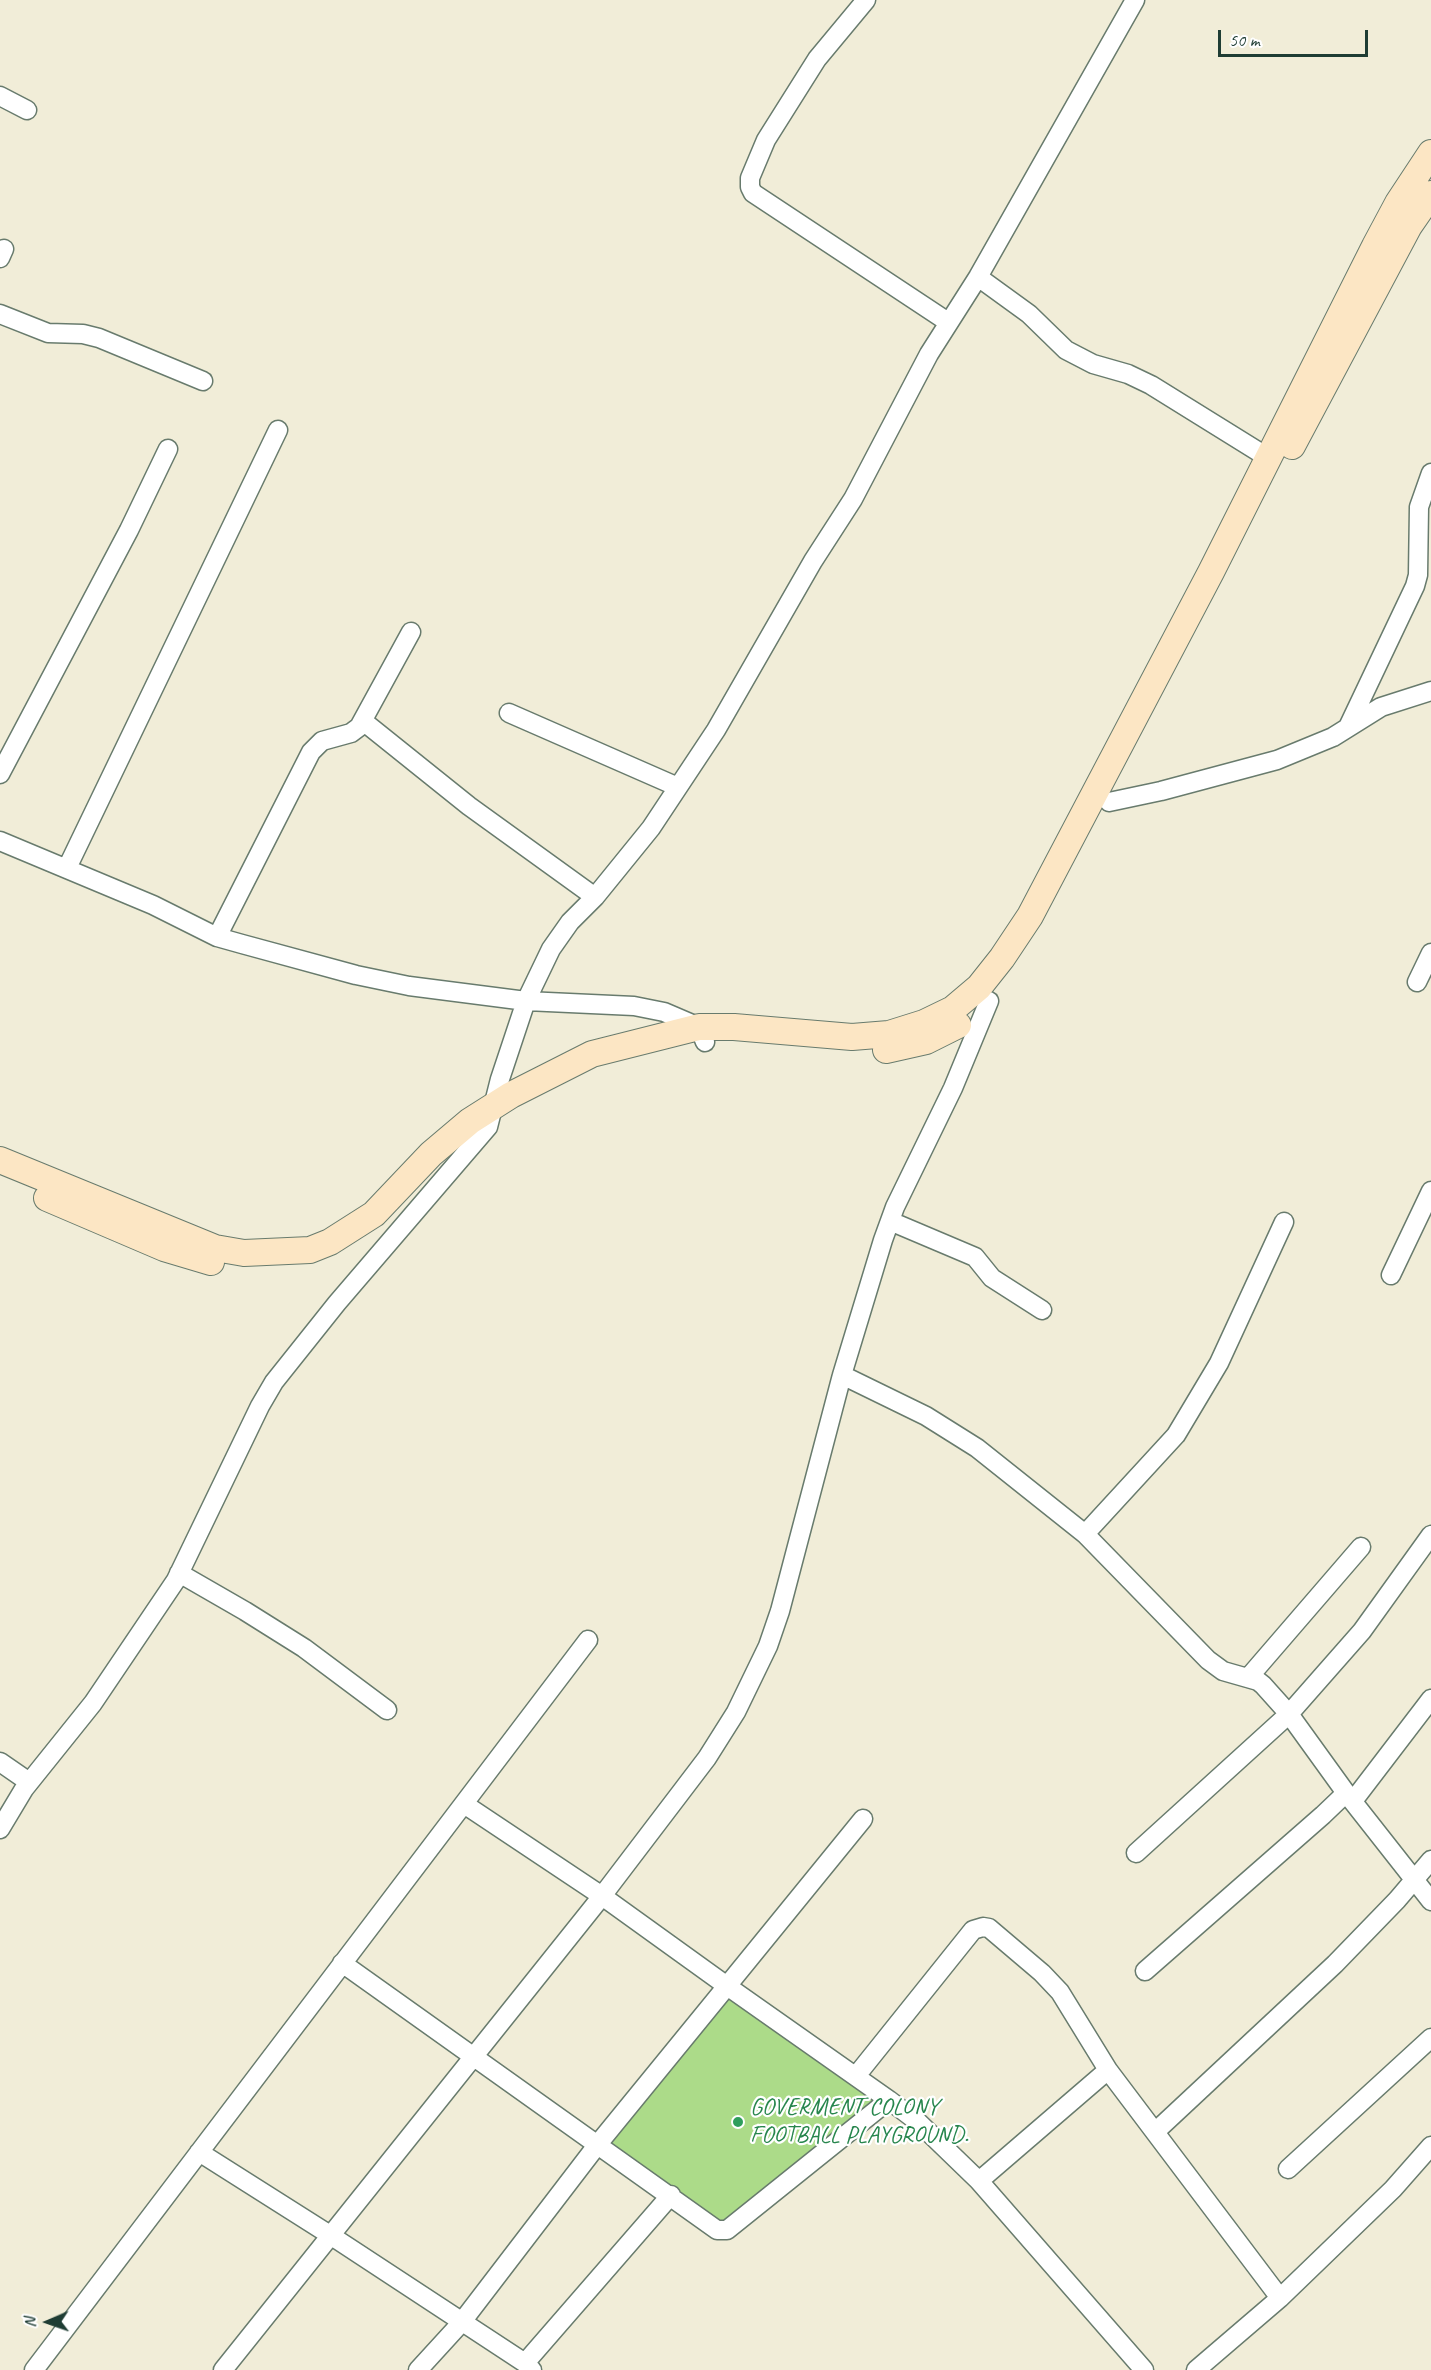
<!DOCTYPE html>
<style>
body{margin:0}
#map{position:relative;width:1431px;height:2370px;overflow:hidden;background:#f1edd8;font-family:Caveat,sans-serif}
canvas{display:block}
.north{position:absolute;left:18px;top:2292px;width:60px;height:60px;-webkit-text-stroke:4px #fff;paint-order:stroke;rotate:268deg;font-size:16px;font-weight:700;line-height:24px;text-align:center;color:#1f3d34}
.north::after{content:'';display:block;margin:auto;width:21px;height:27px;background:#1f3d34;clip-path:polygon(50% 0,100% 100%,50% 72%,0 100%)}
.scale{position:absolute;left:1218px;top:30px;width:150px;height:27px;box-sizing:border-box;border:3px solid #1f3d34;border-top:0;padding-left:8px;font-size:18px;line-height:21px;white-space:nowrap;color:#1f3d34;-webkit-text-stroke:4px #fff;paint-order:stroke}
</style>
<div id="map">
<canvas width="1431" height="2370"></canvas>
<div class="north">N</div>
<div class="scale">50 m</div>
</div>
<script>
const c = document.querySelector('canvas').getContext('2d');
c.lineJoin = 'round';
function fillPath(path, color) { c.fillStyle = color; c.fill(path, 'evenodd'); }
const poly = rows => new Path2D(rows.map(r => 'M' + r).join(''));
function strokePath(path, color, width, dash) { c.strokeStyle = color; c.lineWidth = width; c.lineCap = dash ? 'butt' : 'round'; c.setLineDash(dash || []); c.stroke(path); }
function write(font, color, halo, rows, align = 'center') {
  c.font = font + ' Caveat,sans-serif'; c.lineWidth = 4.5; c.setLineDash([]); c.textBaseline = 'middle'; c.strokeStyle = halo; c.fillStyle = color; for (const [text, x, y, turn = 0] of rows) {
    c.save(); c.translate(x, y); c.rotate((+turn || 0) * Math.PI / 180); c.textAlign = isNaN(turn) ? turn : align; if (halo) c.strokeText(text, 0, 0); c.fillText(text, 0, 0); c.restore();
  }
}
fillPath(poly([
 [730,1992,883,2100,720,2225,604,2144]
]), '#acdb89');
const street = poly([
 [866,0,817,59,766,140,750,178,750,187,753,193,948,322],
 [0,96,27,110],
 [0,258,4,249],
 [978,277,1029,314,1066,350,1093,364,1128,374,1151,385,1267,457],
 [0,314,48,333,83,334,99,338,203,381],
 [509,713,678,787],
 [363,721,469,806,595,897],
 [1348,727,1415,586,1418,575,1419,507,1431,473],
 [0,774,129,530,168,449],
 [1109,802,1161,791,1277,760,1333,737,1381,707,1431,691],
 [0,841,153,905,217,937,242,944,356,975,409,986,526,1001,634,1006,664,1012,699,1027,705,1042],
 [67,868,278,430],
 [217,937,311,752,322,741,351,733,359,727,411,632],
 [1417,982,1431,953],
 [890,1221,975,1257,992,1278,1042,1310],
 [1391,1275,1431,1191],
 [842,1375,926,1416,977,1448,1085,1534,1208,1660,1223,1671,1258,1681,1263,1685,1289,1714,1346,1793,1431,1901],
 [1085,1534,1176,1435,1219,1363,1284,1222],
 [179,1573,245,1611,304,1648,387,1710],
 [1248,1678,1361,1547],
 [0,1762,29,1782],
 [1353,1801,1431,1699],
 [0,1829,24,1789,93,1703,176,1580,260,1406,274,1382,337,1303,488,1127,500,1079,526,1001,551,949,570,922,595,897,651,828,716,730,813,561,853,499,929,354,978,277,1135,0],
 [1136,1853,1289,1714,1362,1631,1431,1535],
 [342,1963,717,2230,727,2230,889,2100,727,1986,863,1819],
 [1145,1971,1323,1815,1346,1793],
 [856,2076,973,1930,983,1927,989,1928,1042,1973,1060,1992,1108,2070,1280,2298],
 [889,2100,918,2122,979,2181,1144,2370],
 [1155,2132,1335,1964,1397,1900,1431,1860],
 [199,2152,330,2235,525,2363,532,2370],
 [1288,2169,1431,2038],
 [979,2181,1108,2070],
 [525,2363,671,2195],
 [34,2370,588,1640],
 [223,2370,602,1896,707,1758,736,1712,768,1646,780,1611,842,1375,883,1240,895,1207,953,1088,989,1001],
 [418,2370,461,2323,598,2144,727,1986,602,1896,464,1804],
 [1196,2370,1280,2298,1393,2189,1431,2146]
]);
const secondary = poly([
 [1292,446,1409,226,1431,194],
 [886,1050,926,1041,958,1025],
 [0,1160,215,1248,244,1253,310,1250,330,1242,374,1214,431,1154,470,1121,511,1095,592,1054,699,1027,734,1027,852,1037,889,1034,924,1023,953,1009,979,987,1002,958,1030,916,1211,572,1375,246,1398,203,1431,153],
 [47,1198,164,1248,211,1262]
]);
strokePath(street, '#687b6d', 21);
strokePath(secondary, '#687b6d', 28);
strokePath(street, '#fff', 18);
strokePath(secondary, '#fce6c4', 26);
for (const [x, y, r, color] of [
 [738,2122,6,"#2e9e5b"]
]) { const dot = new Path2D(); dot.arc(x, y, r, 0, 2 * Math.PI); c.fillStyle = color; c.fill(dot); strokePath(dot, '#fff', 2); }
write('24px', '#27864d', '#fff', [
 ["GOVERMENT COLONY",750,2108],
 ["FOOTBALL PLAYGROUND.",750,2136]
], 'left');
</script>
